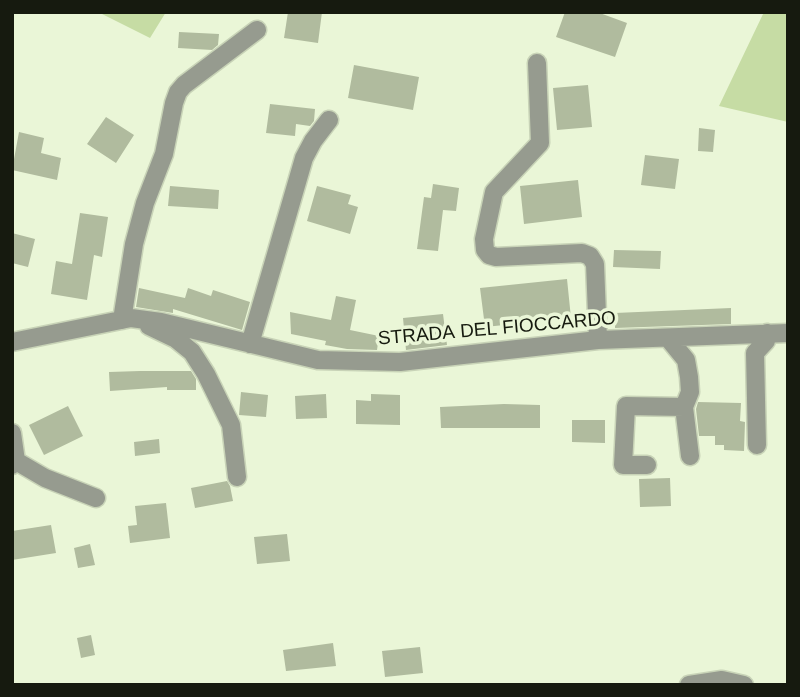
<!DOCTYPE html>
<style>
body{margin:0}
#map{position:relative;width:800px;height:697px;overflow:hidden;background:#eaf6d7;font-family:Helvetica,sans-serif}
canvas{display:block}
.frame{position:absolute;inset:0;border:14px solid #161a0f;pointer-events:none}
</style>
<div id="map">
<canvas width="800" height="697"></canvas>
<div class="frame"></div>
</div>
<script>
const c = document.querySelector('canvas').getContext('2d');
c.lineJoin = 'round';
function fillPath(path, color) { c.fillStyle = color; c.fill(path, 'evenodd'); }
const poly = rows => new Path2D(rows.map(r => 'M' + r).join(''));
function strokePath(path, color, width, dash) { c.strokeStyle = color; c.lineWidth = width; c.lineCap = dash ? 'butt' : 'round'; c.setLineDash(dash || []); c.stroke(path); }
function write(font, color, halo, rows, align = 'center') {
  c.font = font + ' Helvetica,sans-serif'; c.lineWidth = 7; c.setLineDash([]); c.textBaseline = 'middle'; c.strokeStyle = halo; c.fillStyle = color; for (const [text, x, y, turn = 0] of rows) {
    c.save(); c.translate(x, y); c.rotate((+turn || 0) * Math.PI / 180); c.textAlign = isNaN(turn) ? turn : align; if (halo) c.strokeText(text, 0, 0); c.fillText(text, 0, 0); c.restore();
  }
}
fillPath(poly([
 [98,12,166,12,150,38],
 [764,12,788,12,788,122,719,106]
]), '#c6dca4');
fillPath(poly([
 [288,12,322,12,318,43,284,38],
 [565,12,597,12,627,23,615,57,556,37],
 [179,32,219,34,218,45,212,50,178,48],
 [354,65,419,77,413,110,348,98],
 [588,85,592,127,557,130,553,88],
 [270,104,315,109,314,121,310,126,296,124,295,136,266,133],
 [106,117,134,135,116,163,87,144],
 [699,128,715,130,713,152,698,151],
 [19,132,44,138,41,153,61,158,57,180,12,170],
 [645,155,679,159,675,189,641,185],
 [578,180,582,217,524,224,520,186],
 [433,184,459,188,456,211,443,210,438,251,417,249,424,197,431,198],
 [170,186,219,190,218,209,168,206],
 [317,186,351,195,348,204,358,207,350,234,307,221],
 [80,213,108,217,102,257,94,255,87,300,51,294,56,261,72,264],
 [12,233,35,239,28,267,12,263],
 [614,250,661,251,660,269,613,267],
 [567,279,571,318,485,327,480,288],
 [139,288,185,298,188,288,211,296,213,290,250,302,242,330,173,309,173,313,136,307],
 [336,296,356,300,350,330,379,336,377,350,347,349,325,345,326,341,291,334,290,312,331,320],
 [731,308,731,324,615,328,615,313],
 [443,314,447,345,406,350,403,318],
 [140,371,191,371,196,379,196,390,167,390,167,387,110,391,109,372],
 [241,392,268,395,266,417,239,415],
 [326,394,327,418,296,419,295,396],
 [371,394,400,395,400,425,356,424,356,400,371,401],
 [698,402,741,403,740,421,745,422,744,451,724,450,724,445,715,445,715,436,699,436,696,409],
 [504,404,540,405,540,428,441,428,440,407],
 [68,406,83,436,44,455,29,425],
 [572,420,605,420,605,443,572,442],
 [159,439,160,453,135,456,134,442],
 [670,478,671,506,640,507,639,479],
 [227,481,230,486,233,501,195,508,191,488],
 [166,503,170,538,130,543,128,526,137,525,135,506],
 [51,525,56,553,12,560,12,531],
 [287,534,290,561,257,564,254,537],
 [90,544,95,565,78,568,74,548],
 [91,635,95,655,81,658,77,638],
 [333,643,336,666,286,671,283,650],
 [420,647,423,673,385,677,382,651]
]), '#b0bb9e');
const street = poly([
 [537,63,540,143,494,192,484,239,485,250,489,255,496,257,582,253,590,256,595,264,598,340],
 [122,320,134,244,145,203,164,154,174,103,178,92,184,85,257,30],
 [149,326,176,339,192,352,206,374,231,425,237,477],
 [668,338,686,360,689,377,690,392,684,407,690,456],
 [12,342,131,318,161,322,318,360,400,362,598,340,788,333],
 [250,344,304,158,313,141,329,120],
 [12,433,16,461,12,465],
 [757,445,755,353,766,341,767,333],
 [16,461,45,478,96,498],
 [647,465,623,465,626,406,684,407],
 [689,685,722,680,744,685]
]);
strokePath(street, '#c8d3b7', 21);
strokePath(street, '#969b8f', 18);
write('19px', '#161a0f', '#eaf6d7', [
 ["STRADA DEL FIOCCARDO",497,329,-5]
]);
</script>
